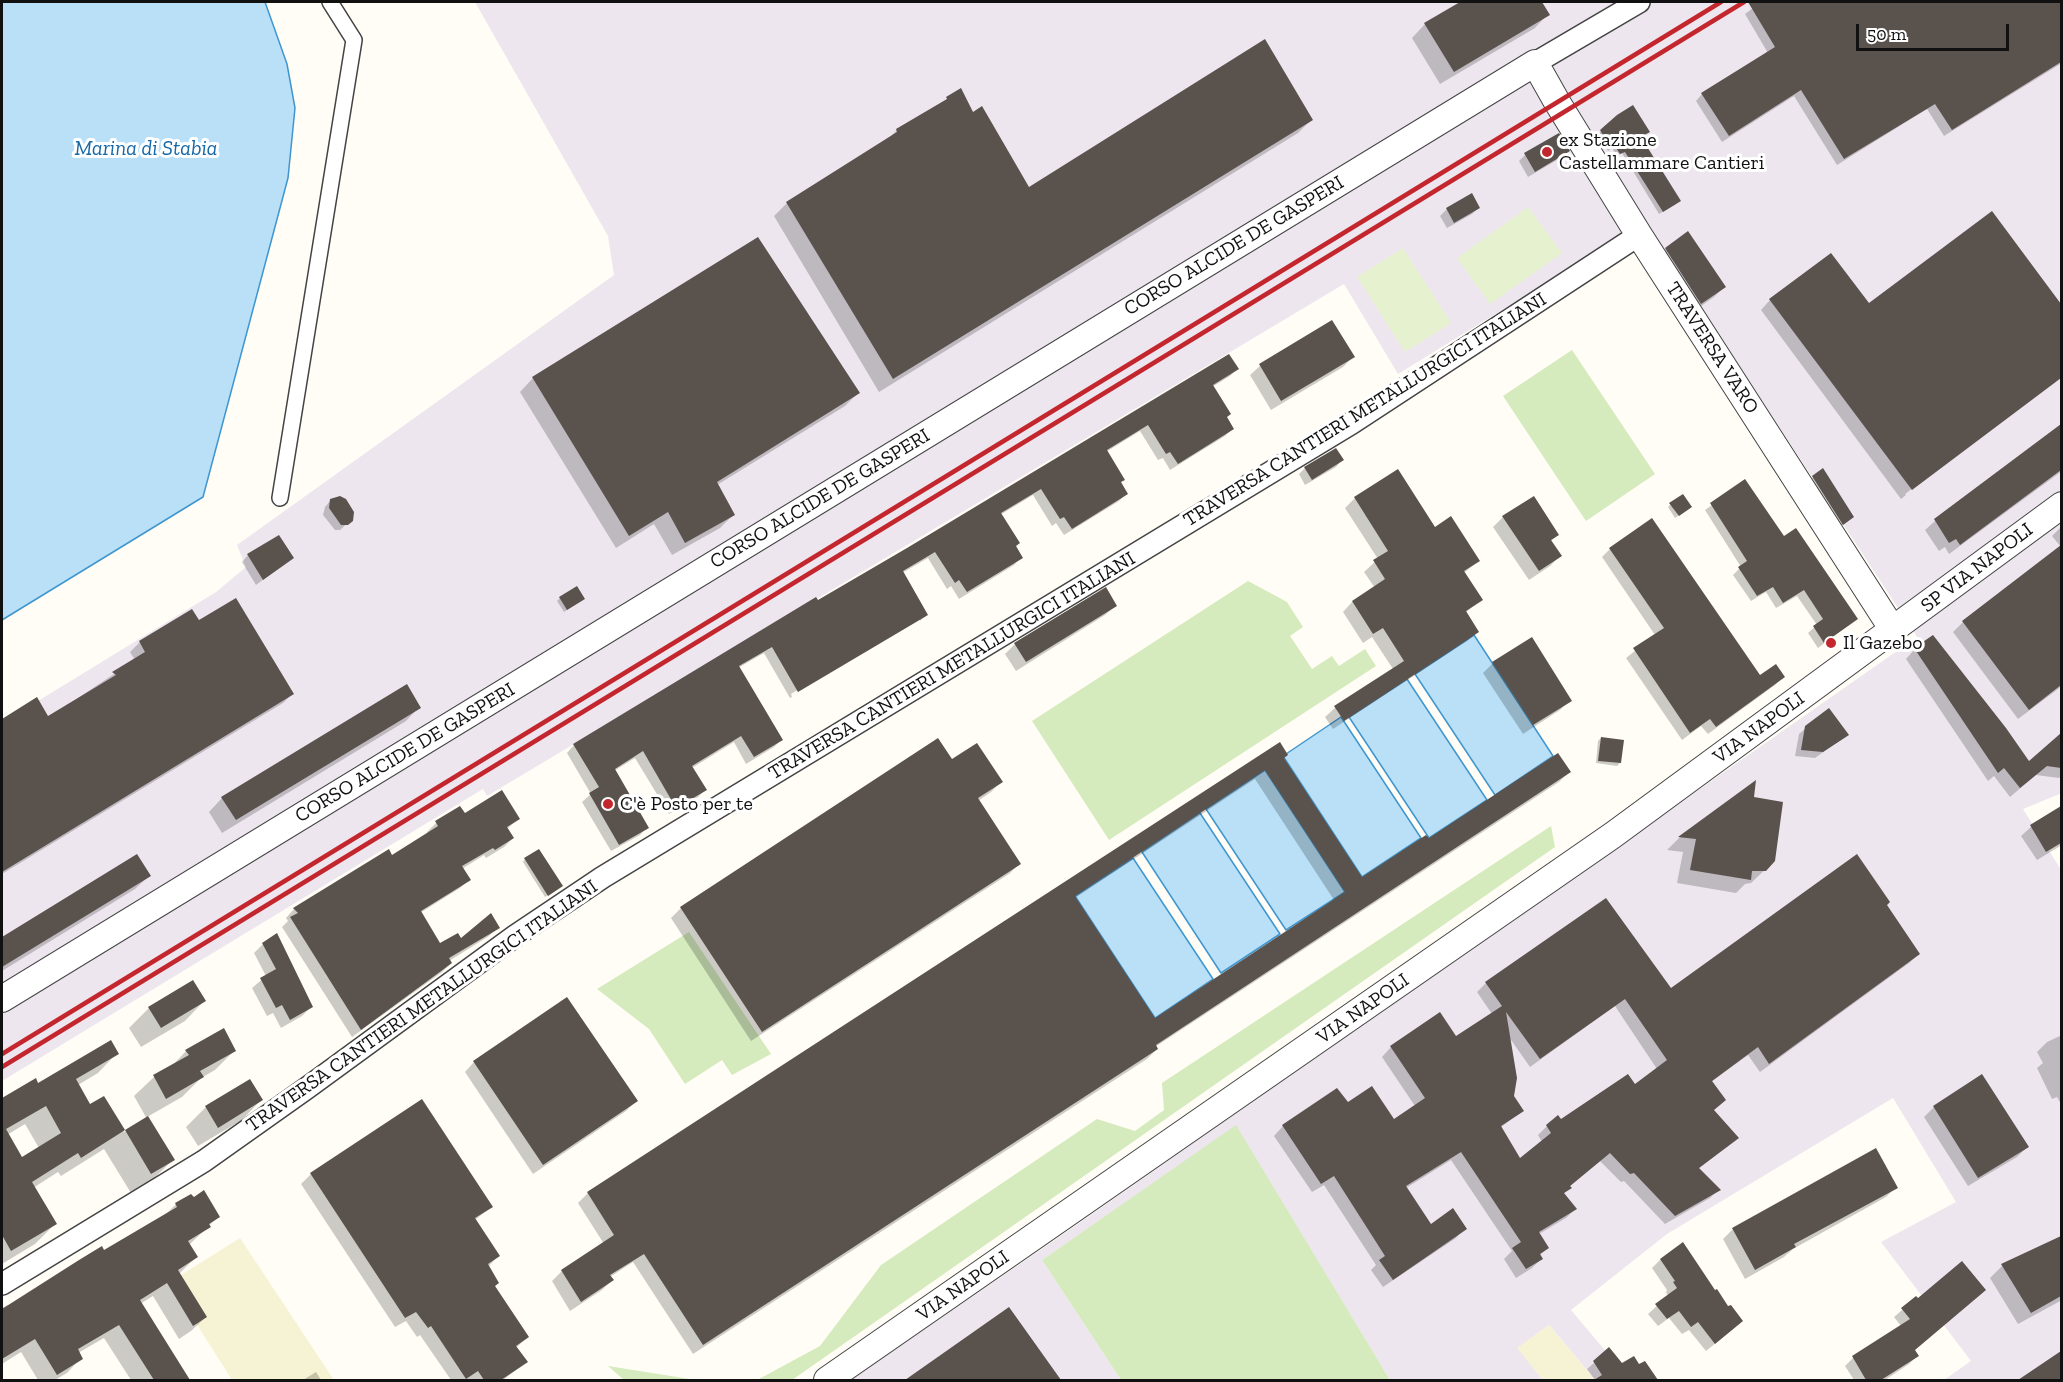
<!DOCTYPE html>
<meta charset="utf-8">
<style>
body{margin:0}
#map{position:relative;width:2063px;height:1382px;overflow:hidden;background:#fffdf5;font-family:"Zilla Slab",serif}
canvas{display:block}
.frame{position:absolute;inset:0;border:3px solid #111;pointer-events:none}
.scale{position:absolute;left:1856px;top:24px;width:153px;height:27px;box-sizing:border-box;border:3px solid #111;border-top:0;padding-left:8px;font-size:18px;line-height:21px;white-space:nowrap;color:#111;-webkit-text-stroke:4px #fff;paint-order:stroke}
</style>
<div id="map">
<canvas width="2063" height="1382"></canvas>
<div class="frame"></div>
<div class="scale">50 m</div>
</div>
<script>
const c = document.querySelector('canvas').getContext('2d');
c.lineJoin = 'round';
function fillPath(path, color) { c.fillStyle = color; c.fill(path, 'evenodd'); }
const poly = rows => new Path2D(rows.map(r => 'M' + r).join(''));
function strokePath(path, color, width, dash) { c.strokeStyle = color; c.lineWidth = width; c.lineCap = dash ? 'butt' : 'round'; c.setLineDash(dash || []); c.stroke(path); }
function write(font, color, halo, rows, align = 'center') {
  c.font = font + ' "Zilla Slab",serif'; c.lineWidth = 6; c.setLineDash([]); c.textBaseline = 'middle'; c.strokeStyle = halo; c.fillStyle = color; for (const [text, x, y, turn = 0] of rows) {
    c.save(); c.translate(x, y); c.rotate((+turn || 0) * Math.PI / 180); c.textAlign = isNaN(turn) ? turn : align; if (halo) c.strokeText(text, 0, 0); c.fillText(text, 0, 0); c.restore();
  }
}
fillPath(poly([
 [475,2,2061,2,2062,793,2023,809,2061,870,2061,1380,1944,1380,1971,1361,1881,1242,1956,1202,1893,1098,1667,1234,1571,1310,1630,1380,1595,1380,1549,1325,1518,1348,1543,1380,1390,1380,1236,1126,1042,1260,1121,1380,851,1380,1065,1233,1917,637,1645,222,1398,374,1344,284,487,796,483,789,2,1081,2,723,216,592,246,567,237,545,614,275,608,236]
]), '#eee6ef');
fillPath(poly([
 [240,1238,334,1380,232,1380,170,1282],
 [1549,1325,1595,1380,1543,1380,1517,1348]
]), '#f6f3d4');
fillPath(poly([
 [1572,350,1655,474,1586,521,1503,396],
 [1248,581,1287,602,1303,627,1290,636,1312,669,1332,656,1339,666,1365,649,1376,666,1109,840,1032,721],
 [1551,826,1555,847,792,1380,757,1380,820,1346,881,1265,1097,1119,1135,1131,1164,1110,1162,1083],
 [689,932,771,1054,732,1075,722,1060,685,1084,649,1029,597,989],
 [1236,1125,1390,1380,1121,1380,1042,1260],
 [608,1366,696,1380,624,1380]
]), '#d5ebbd');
fillPath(poly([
 [1528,207,1562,253,1490,304,1457,258],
 [1403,248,1451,323,1405,352,1357,277]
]), '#e6f2cf');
const water = poly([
 [2,2,265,2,287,64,295,108,288,178,203,497,2,620,2,2],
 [1474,635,1553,756,1495,795,1415,674,1474,635],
 [1407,679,1487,800,1429,838,1349,717,1407,679],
 [1341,717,1421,838,1362,877,1283,756,1341,717],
 [1265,770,1345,892,1286,930,1206,809,1265,770],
 [1200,813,1280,934,1221,973,1142,852,1200,813],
 [1133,858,1213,979,1155,1018,1075,896,1133,858]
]);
fillPath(water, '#b9e0f7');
strokePath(water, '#3f96cf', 1.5);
fillPath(poly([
 [1463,2,1541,2,1548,14,1535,28,1440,84,1412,38,1425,24],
 [1761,2,2062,2,2062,63,1944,136,1927,109,1837,165,1794,96,1722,142,1696,101,1702,94,1768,53,1745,14],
 [947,99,972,114,1028,189,1311,120,1298,133,879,392,774,216,787,203,887,140,897,130,942,104],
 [1617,116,1639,138,1676,204,1659,214,1622,153,1617,156,1612,148,1608,151,1598,134],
 [1568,151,1562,157,1528,177,1519,161,1525,155],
 [1472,195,1478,208,1472,214,1447,228,1440,216,1447,209],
 [1992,213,2062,306,2062,376,1905,494,1906,495,1901,499,1761,310,1770,300,1868,306],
 [1666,249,1724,287,1714,297,1691,313,1656,259],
 [1331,322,1353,357,1343,367,1271,410,1250,375,1260,366],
 [1237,369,1230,376,1212,387,1232,429,1225,436,1170,470,1163,458,1158,460,1140,431,1106,452,1126,494,1119,501,1064,535,1056,523,1052,526,1033,495,1000,515,1021,557,1014,565,959,599,951,586,947,589,928,558,902,573,926,615,920,621,920,618,791,694,792,697,790,698,764,653,738,668,781,740,774,747,746,764,734,742,692,768,705,790,698,797,669,814,635,758,614,771,647,827,640,835,611,851,582,802,591,794,567,753,574,745,817,602],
 [533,378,858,393,845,406,717,485,733,515,720,528,672,555,654,524,616,548,520,392],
 [2062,426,2062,471,1949,554,1945,547,1939,551,1925,530,1935,521],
 [1342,460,1336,467,1305,485,1299,474,1305,468],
 [1822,470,1853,517,1836,530,1806,483],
 [1745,481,1783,538,1856,619,1818,648,1808,633,1817,625,1797,596,1776,608,1766,592,1751,601,1733,575,1741,567,1705,510],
 [1355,498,1434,529,1478,561,1464,573,1481,600,1465,613,1477,631,1467,641,1333,729,1325,717,1335,708,1393,669,1372,637,1363,643,1343,612,1352,602,1375,588,1364,572,1378,559,1345,508],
 [331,500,351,520,340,530,335,530,323,515,325,507],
 [1670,505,1688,509,1675,518,1668,507],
 [1503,517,1557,535,1551,541,1560,556,1550,566,1529,580,1493,527],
 [2062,526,2062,686,2018,719,1953,632,1963,622,2061,547,2052,536],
 [1610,549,1760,678,1783,677,1775,685,1708,734,1701,726,1682,740,1626,658,1655,635,1602,557],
 [248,555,292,558,256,585,242,562],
 [560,598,583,599,564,612,557,601],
 [1115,606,1105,615,1016,671,1005,654,1015,644],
 [199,622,292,694,283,703,2,874,2,720,36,699,48,718,135,660,130,652,140,642],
 [1531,639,1570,700,1560,710,1523,734,1483,673,1493,663],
 [1915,649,2028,763,2062,735,2062,776,2059,778,2036,775,2010,797,1994,776,1988,781,1906,659],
 [407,687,419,707,406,721,222,833,209,812,222,798],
 [1806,728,1847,735,1815,758,1795,756,1799,734],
 [1601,738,1620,763,1617,766,1596,763,1598,741],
 [1279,744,1283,758,1362,879,1428,840,1569,772,1559,782,1155,1047,1157,1049,1147,1059,693,1354,633,1262,610,1277,612,1280,602,1290,570,1311,552,1281,562,1271,604,1244,578,1203,588,1193],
 [1255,779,1334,900,1154,1020,1075,898],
 [951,761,1001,782,991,792,978,801,1019,864,1009,874,751,1041,671,918,681,908],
 [1755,783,1753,798,1774,861,1751,883,1745,884,1736,893,1677,883,1683,852,1667,850,1679,838],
 [2062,808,2062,845,2037,860,2021,836,2031,827],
 [464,815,518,819,507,829,513,838,504,847,486,858,484,855,462,869,469,880,460,888,420,913,440,945,498,927,489,936,449,961,451,963,442,972,352,1037,282,927,288,921,286,918,294,909,392,857,428,834,427,832,436,823],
 [137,856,149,876,135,889,2,971,2,938],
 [525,859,558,889,545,897,523,862],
 [1885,905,1918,954,1909,963,1760,1072,1748,1055,1711,1082,1712,1111,1737,1138,1698,1169,1718,1190,1710,1198,1665,1224,1624,1181,1621,1182,1600,1161,1569,1187,1563,1195,1575,1209,1566,1218,1539,1234,1547,1248,1539,1256,1541,1259,1532,1268,1516,1278,1504,1259,1512,1251,1451,1160,1406,1188,1431,1226,1465,1228,1456,1238,1383,1287,1371,1270,1376,1265,1324,1185,1312,1192,1274,1136,1283,1126,1348,1104,1393,1121,1415,1106,1382,1057,1391,1047,1456,1038,1492,1014,1477,992,1486,983,1670,990],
 [1615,1006,1657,1069,1635,1086,1547,1126,1538,1135,1542,1142,1519,1160,1500,1128,1522,1111,1513,1097,1509,1037,1530,1067],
 [263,944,311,1007,302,1016,281,1028,273,1013,267,1016,252,988,266,976,254,953],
 [204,1001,185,1021,141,1047,129,1028,149,1008],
 [2062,1035,2062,1106,2057,1097,2052,1099,2037,1068,2043,1063,2037,1052,2047,1042],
 [235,1050,215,1070,201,1078,182,1097,147,1117,173,1160,153,1179,131,1193,104,1149,61,1176,58,1172,33,1188,55,1224,35,1244,2,1264,2,1100,35,1080,38,1085,117,1053,98,1073,78,1085,90,1106,104,1098,124,1132,147,1119,134,1096,154,1077,170,1068,186,1051],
 [25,1124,39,1148,22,1159,7,1135],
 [474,1062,636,1101,626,1111,533,1174,465,1072],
 [261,1100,242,1120,198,1146,186,1127,206,1107],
 [422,1101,491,1207,475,1220,498,1256,488,1267,494,1287,527,1337,516,1348,526,1362,503,1380,451,1380,420,1335,417,1337,406,1321,395,1327,301,1184,311,1174],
 [1934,1107,2027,1147,2017,1157,1968,1186,1924,1117],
 [1896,1187,1886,1197,1793,1249,1784,1257,1745,1279,1723,1239,1733,1229],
 [176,1204,218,1217,189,1245,196,1257,179,1274,206,1317,191,1331,179,1339,153,1296,140,1304,188,1380,131,1380,104,1338,78,1353,81,1358,67,1373,55,1380,38,1380,21,1352,2,1364,2,1308,8,1305,9,1306,164,1216],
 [2062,1238,2062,1300,2018,1324,1990,1278,2002,1266],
 [1683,1245,1733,1329,1706,1351,1689,1330,1682,1334,1669,1318,1658,1326,1648,1314,1668,1296,1666,1292,1667,1290,1652,1268,1660,1260],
 [1916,1298,1913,1350,1917,1356,1909,1364,1885,1380,1854,1380,1845,1366,1853,1358,1901,1326,1894,1317],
 [1009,1309,1060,1380,908,1380],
 [1609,1350,1622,1365,1639,1366,1653,1376,1648,1380,1595,1380,1587,1369],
 [2062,1353,2062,1380,2020,1380],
 [316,1372,321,1380,303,1380]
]), '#0003');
fillPath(poly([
 [1460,2,1542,2,1550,15,1454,72,1424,23],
 [1748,2,2061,2,2061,62,1952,130,1935,104,1844,159,1801,90,1729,136,1701,93,1775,47],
 [1265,39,1313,120,893,379,786,202,897,132,896,129,947,99,946,97,961,88,973,112,982,106,1029,187],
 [1633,105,1650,132,1641,137,1681,201,1663,212,1625,152,1620,154,1615,146,1611,149,1600,130,1617,115],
 [1559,133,1570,151,1535,172,1524,153],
 [1472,193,1480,208,1454,223,1446,208],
 [1992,211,2061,304,2061,378,1912,490,1769,299,1831,253,1869,303],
 [1688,231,1726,287,1701,304,1665,248],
 [758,237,860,393,717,482,735,515,685,543,668,512,629,536,532,377],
 [1332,320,1355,357,1281,401,1259,364],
 [1229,354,1239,369,1213,385,1231,414,1227,417,1234,429,1178,464,1170,452,1166,454,1148,425,1107,450,1125,480,1121,482,1128,494,1072,529,1064,517,1060,519,1041,489,1001,513,1020,543,1016,546,1023,558,967,592,959,580,955,583,935,552,903,571,928,615,798,692,772,647,739,666,783,740,754,757,741,736,692,766,707,790,676,808,643,751,615,769,649,828,619,845,589,793,599,787,573,744,816,597,818,600,907,548],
 [2061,424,2061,470,1960,545,1956,539,1949,543,1934,519],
 [1336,448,1344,460,1312,480,1304,467],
 [1823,468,1854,517,1843,525,1812,476],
 [1398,469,1435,527,1451,516,1480,561,1464,571,1483,600,1466,611,1479,632,1344,721,1334,706,1404,661,1383,628,1373,634,1352,601,1385,579,1373,560,1388,551,1354,497],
 [1745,479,1784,536,1796,528,1858,619,1824,643,1813,626,1823,619,1804,590,1783,603,1773,587,1757,596,1738,567,1747,561,1710,503],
 [1683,494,1692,507,1679,516,1669,503],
 [340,496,346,499,354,512,353,521,348,525,341,525,329,508,330,499],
 [1534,496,1559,535,1551,540,1562,556,1539,571,1502,516],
 [1652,518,1760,675,1776,664,1785,677,1716,727,1710,719,1690,733,1633,648,1664,628,1609,548],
 [279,535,294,558,263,580,247,554],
 [2061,545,2061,685,2029,710,1962,621],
 [577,586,585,599,567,610,559,597],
 [1106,587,1117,606,1026,662,1014,643],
 [236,598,294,694,2,872,2,719,37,697,48,716,116,675,112,672,145,652,139,641,192,609,199,620],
 [1933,635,2006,728,2029,761,2061,733,2061,768,2047,766,2020,788,2004,768,1998,773,1914,648],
 [1532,637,1572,701,1533,725,1492,662],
 [407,684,421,708,236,820,221,797],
 [1829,708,1849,735,1823,752,1801,750,1805,726],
 [1601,737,1624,740,1621,763,1598,761],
 [938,738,952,759,977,743,1003,782,978,798,1021,864,762,1032,680,907],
 [1280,742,1288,755,1284,758,1362,877,1426,835,1429,838,1558,753,1571,772,1156,1045,1158,1049,703,1345,644,1254,610,1275,614,1280,581,1302,561,1270,614,1235,587,1192],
 [1265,770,1345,892,1155,1018,1075,896],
 [1756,780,1754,797,1783,802,1775,861,1766,871,1752,871,1751,880,1690,870,1696,839,1678,837],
 [502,790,520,819,507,827,514,838,495,850,493,848,462,866,471,880,421,911,440,943,458,933,461,938,491,913,500,928,449,958,452,963,361,1030,290,917,298,913,293,908,389,849,392,855,438,826,435,821,460,806,465,813],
 [2061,806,2061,843,2046,852,2030,825],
 [539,849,563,886,548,896,524,858],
 [137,854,151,876,2,967,2,937],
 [1857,854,1890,902,1887,905,1920,954,1769,1064,1758,1047,1712,1081,1726,1100,1714,1110,1739,1138,1699,1168,1721,1190,1675,1216,1634,1173,1630,1174,1610,1153,1570,1186,1572,1188,1564,1193,1577,1209,1539,1232,1549,1248,1540,1254,1543,1259,1526,1269,1512,1248,1521,1242,1461,1152,1406,1186,1431,1224,1453,1208,1467,1229,1393,1280,1379,1260,1385,1256,1334,1176,1321,1184,1282,1125,1337,1088,1348,1102,1372,1086,1394,1119,1425,1098,1390,1046,1440,1012,1456,1036,1502,1006,1485,982,1606,898,1671,988],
 [1625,999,1667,1060,1635,1084,1628,1074,1561,1119,1558,1115,1546,1125,1551,1133,1520,1158,1501,1126,1524,1111,1514,1096,1517,1078,1506,1012,1540,1059],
 [277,933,313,1007,290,1020,282,1005,276,1008,260,978,276,969,262,943],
 [193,980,206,1001,161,1028,148,1007],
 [567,997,638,1101,543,1165,473,1061],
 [224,1028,236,1051,200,1071,204,1077,166,1099,153,1075,189,1055,185,1050],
 [111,1040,119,1054,76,1079,90,1104,104,1096,125,1130,81,1158,78,1153,32,1182,57,1224,11,1251,2,1235,2,1098,36,1078,38,1083],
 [46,1106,61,1133,22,1157,6,1129],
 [1982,1074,2029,1147,1978,1178,1933,1106],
 [250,1079,263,1100,218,1128,205,1106],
 [422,1099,493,1207,475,1218,500,1256,488,1264,499,1283,495,1286,529,1337,516,1346,528,1362,501,1380,484,1380,478,1371,466,1379,431,1326,428,1328,416,1312,405,1318,310,1173],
 [148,1116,175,1160,151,1174,125,1130],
 [1876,1148,1898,1188,1794,1244,1796,1247,1755,1270,1732,1228],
 [204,1190,220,1217,209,1224,211,1227,188,1241,198,1257,178,1270,207,1317,193,1326,167,1283,140,1300,190,1380,154,1380,119,1325,78,1349,83,1359,57,1375,35,1339,2,1359,2,1309,79,1260,102,1246,104,1250,177,1207,175,1203,191,1194,194,1197],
 [2061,1236,2061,1296,2031,1313,2001,1264],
 [1683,1242,1715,1290,1717,1289,1728,1306,1731,1305,1743,1321,1715,1344,1698,1322,1691,1327,1679,1311,1667,1319,1655,1304,1677,1288,1673,1282,1675,1281,1660,1259],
 [1962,1261,1986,1290,1915,1350,1919,1356,1881,1380,1866,1380,1852,1356,1910,1319,1901,1308,1916,1296,1918,1298],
 [1009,1307,1061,1380,905,1380],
 [1609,1347,1622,1363,1634,1356,1639,1364,1645,1361,1658,1380,1594,1380,1602,1375,1593,1361],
 [2061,1351,2061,1380,2018,1380]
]), '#5a524d');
const pedestrian = poly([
 [280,498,354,40,330,2]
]);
const minor = poly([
 [1535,63,1639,2],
 [2,1284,204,1161,307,1088,515,936,603,877,1352,423,1639,235]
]);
const tertiary = poly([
 [2,999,1535,63,1557,102,1639,235,1893,630],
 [827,1380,1613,835,2062,505]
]);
strokePath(pedestrian, '#444', 18);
strokePath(minor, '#444', 24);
strokePath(tertiary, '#444', 28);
strokePath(pedestrian, '#fff', 15);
strokePath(minor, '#fff', 21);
strokePath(tertiary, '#fff', 26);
strokePath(poly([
 [2,1054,1721,2],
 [2,1067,1744,2]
]), '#c4262e', 4.5);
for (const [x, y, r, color] of [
 [1547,152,6,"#c4262e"],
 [1831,643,6,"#c4262e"],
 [608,804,6,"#c4262e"]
]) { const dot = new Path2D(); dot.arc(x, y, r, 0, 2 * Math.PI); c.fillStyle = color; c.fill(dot); strokePath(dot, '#fff', 2); }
write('20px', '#111', '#fff', [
 ["ex Stazione",1559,140],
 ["Castellammare Cantieri",1559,163],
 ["Il Gazebo",1843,643],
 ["C'è Posto per te",620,804]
], 'left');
write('20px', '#111', '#fff', [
 ["CORSO ALCIDE DE GASPERI",1234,246,-31],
 ["TRAVERSA VARO",1712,348,57],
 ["TRAVERSA CANTIERI METALLURGICI ITALIANI",1365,410,-32],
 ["CORSO ALCIDE DE GASPERI",820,499,-31],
 ["SP VIA NAPOLI",1977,568,-37],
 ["TRAVERSA CANTIERI METALLURGICI ITALIANI",952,666,-31],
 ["VIA NAPOLI",1759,728,-36],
 ["CORSO ALCIDE DE GASPERI",405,753,-31],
 ["TRAVERSA CANTIERI METALLURGICI ITALIANI",422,1006,-35],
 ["VIA NAPOLI",1363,1009,-35],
 ["VIA NAPOLI",963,1286,-35]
]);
write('italic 21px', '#1768a6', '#fff', [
 ["Marina di Stabia",146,149]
]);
</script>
